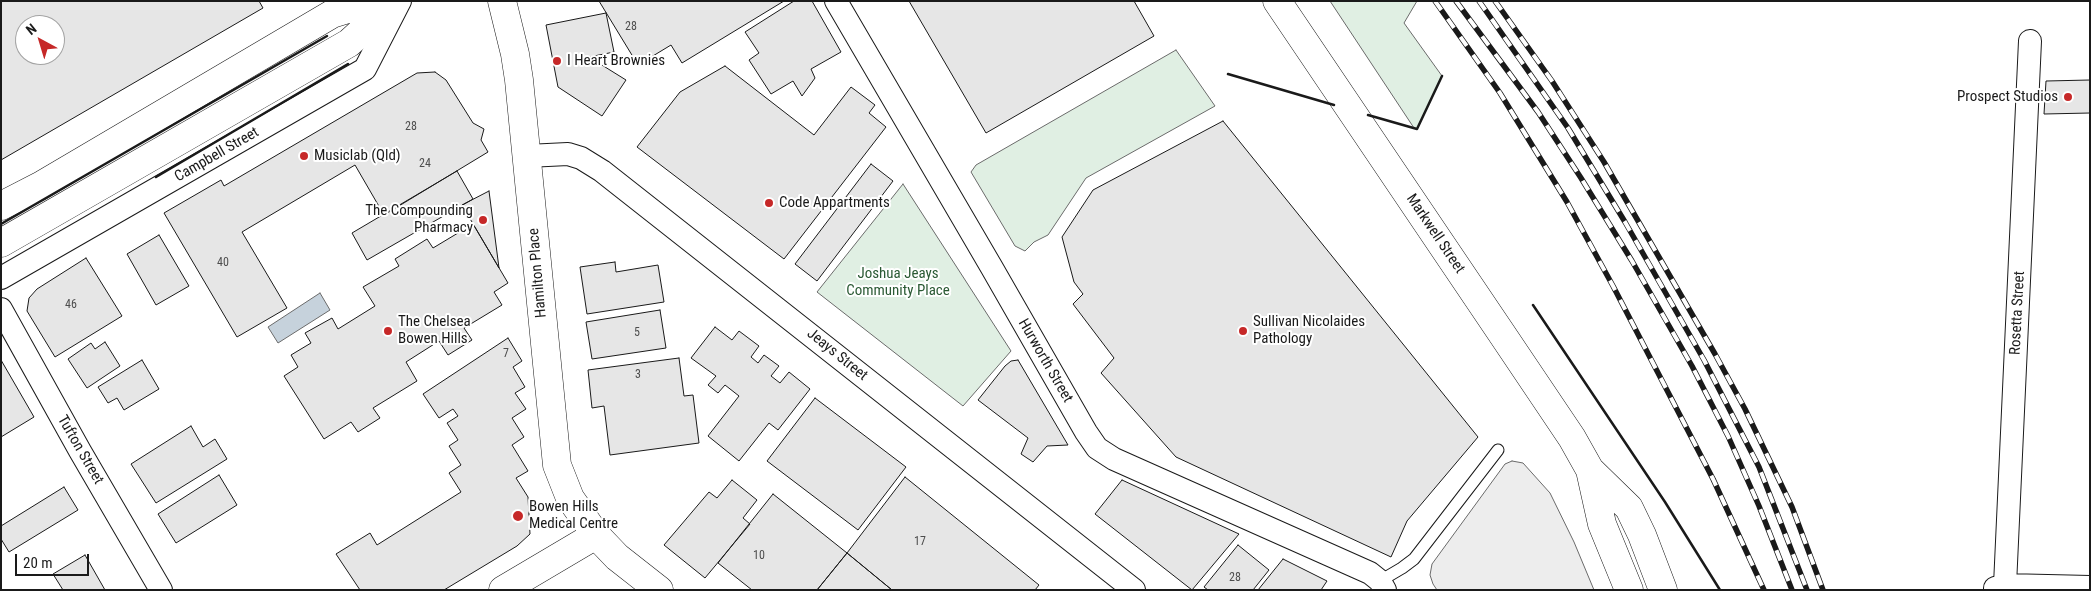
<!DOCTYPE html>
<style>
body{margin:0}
#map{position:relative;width:2091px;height:591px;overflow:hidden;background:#fff;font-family:"Roboto Condensed",sans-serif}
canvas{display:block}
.frame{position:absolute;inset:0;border:2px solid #1a1a1a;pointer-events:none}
.north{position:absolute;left:15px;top:15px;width:50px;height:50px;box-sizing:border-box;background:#fff;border:1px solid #a3a3a3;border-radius:50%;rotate:321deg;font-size:14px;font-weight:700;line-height:20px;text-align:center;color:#1a1a1a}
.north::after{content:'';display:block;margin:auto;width:18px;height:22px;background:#c62828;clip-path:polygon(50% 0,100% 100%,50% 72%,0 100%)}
.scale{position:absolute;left:15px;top:554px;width:74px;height:22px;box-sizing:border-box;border:2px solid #1a1a1a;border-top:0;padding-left:6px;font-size:15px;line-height:18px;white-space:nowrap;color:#1a1a1a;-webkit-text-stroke:4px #fff;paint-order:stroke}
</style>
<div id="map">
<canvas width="2091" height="591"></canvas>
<div class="frame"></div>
<div class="north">N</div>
<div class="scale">20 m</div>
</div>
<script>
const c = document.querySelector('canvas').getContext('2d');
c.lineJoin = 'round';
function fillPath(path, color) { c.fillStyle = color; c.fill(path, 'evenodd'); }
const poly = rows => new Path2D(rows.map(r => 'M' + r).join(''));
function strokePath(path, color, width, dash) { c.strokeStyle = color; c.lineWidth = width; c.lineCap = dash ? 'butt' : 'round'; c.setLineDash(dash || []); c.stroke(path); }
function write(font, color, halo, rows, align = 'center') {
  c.font = font + ' "Roboto Condensed",sans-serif'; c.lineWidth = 4; c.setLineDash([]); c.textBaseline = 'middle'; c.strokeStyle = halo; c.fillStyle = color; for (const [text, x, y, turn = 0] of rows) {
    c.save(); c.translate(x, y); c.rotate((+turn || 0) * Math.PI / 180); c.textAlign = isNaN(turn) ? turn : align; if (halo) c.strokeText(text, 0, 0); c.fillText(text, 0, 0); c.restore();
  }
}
const green = poly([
 [1330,1,1417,1,1404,23,1442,76,1417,129,1414,128,1330,1],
 [1176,50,1215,106,1086,178,1048,235,1034,242,1025,251,1015,246,971,172,976,165,1176,50],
 [903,184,1011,351,963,406,817,292,903,184]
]);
fillPath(green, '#e0efe3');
strokePath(green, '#6a6a6a', 1);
const parking = poly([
 [1512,461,1523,463,1550,493,1574,542,1594,590,1437,590,1433,584,1430,575,1432,564,1505,464,1512,461]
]);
fillPath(parking, '#ededed');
strokePath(parking, '#6a6a6a', 1);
const water = poly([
 [320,293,330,310,278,343,268,327,320,293]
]);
fillPath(water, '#c6d2dc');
strokePath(water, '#6a6a6a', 1);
const building = poly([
 [1,1,259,1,263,8,1,160,1,1],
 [25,25,55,25,55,55,25,55,25,25],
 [599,1,784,1,682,63,671,45,638,65,599,1],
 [794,1,812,1,841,52,811,69,815,78,802,96,793,81,771,94,749,60,759,53,745,32,794,1],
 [909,1,1134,1,1154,36,986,133,909,1],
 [606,13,614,52,589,57,626,80,602,116,558,87,546,25,606,13],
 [725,66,814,135,851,87,875,105,869,113,886,127,784,259,637,147,680,92,725,66],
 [435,72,446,80,473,123,484,129,481,140,488,152,384,215,355,165,242,232,287,308,237,337,164,213,221,180,224,186,417,73,435,72],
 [2090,80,2090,113,2044,114,2046,81,2090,80],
 [1223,121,1478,437,1407,521,1391,557,1176,457,1101,373,1114,358,1073,304,1083,294,1074,282,1062,237,1093,190,1223,121],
 [871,164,893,181,817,281,795,264,871,164],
 [457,171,473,199,367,260,352,233,457,171],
 [489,191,499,268,462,205,489,191],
 [473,224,508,283,494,292,502,305,464,328,472,340,448,355,439,341,406,362,417,381,373,408,380,418,358,432,351,422,324,439,284,376,298,367,291,355,311,343,305,333,332,318,338,329,375,306,363,287,399,266,395,259,427,239,433,248,473,224],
 [159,235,189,286,156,305,127,254,159,235],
 [86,258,122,316,55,357,27,311,29,298,37,289,86,258],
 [615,262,616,272,658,265,664,302,587,314,580,267,615,262],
 [660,310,666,348,592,359,586,322,660,310],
 [715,327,732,340,739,331,759,346,751,357,758,363,764,355,779,366,771,376,780,383,789,372,810,389,778,430,769,423,739,461,708,436,739,396,725,385,718,393,708,385,716,376,691,358,715,327],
 [508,338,522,361,513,367,525,387,515,393,526,409,512,418,524,437,512,445,528,471,516,478,528,497,530,534,517,546,444,590,360,590,336,554,370,533,377,545,461,492,449,473,461,465,449,446,458,440,447,423,458,416,453,409,439,418,423,394,508,338],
 [105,342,120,366,87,388,68,359,91,343,95,349,105,342],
 [679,358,684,396,693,395,699,443,610,455,604,406,592,408,588,370,679,358],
 [1,360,34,417,1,437,1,360],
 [142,360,159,389,124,410,117,398,108,403,98,387,142,360],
 [1018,360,1068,445,1047,446,1033,462,1021,454,1028,438,978,400,1005,366,1011,361,1018,360],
 [815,398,906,467,858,530,767,461,815,398],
 [191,426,203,447,215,439,227,459,156,503,131,464,191,426],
 [219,475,237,505,176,543,158,514,219,475],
 [905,477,1039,585,1035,590,892,590,847,553,905,477],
 [732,480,757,500,743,518,750,524,705,578,664,545,709,492,717,498,732,480],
 [1122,480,1239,534,1192,590,1095,514,1122,480],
 [64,487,78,510,9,552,1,539,1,526,64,487],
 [773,494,847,553,817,590,752,590,718,563,773,494],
 [1238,545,1269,570,1253,590,1208,590,1204,587,1238,545],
 [847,553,892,590,817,590,847,553],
 [85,555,105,590,63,590,53,574,85,555],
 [1283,559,1327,581,1321,590,1258,590,1283,559]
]);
fillPath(building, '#e6e6e6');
strokePath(building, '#1a1a1a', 1);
const service = poly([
 [1380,581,1402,568,1414,559,1498,450]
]);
const minor = poly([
 [836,1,992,268,1086,432,1097,448,1114,459,1370,573,1380,581,1385,590],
 [527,156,568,154,581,158,602,171,1134,590],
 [1,278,365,69,400,1],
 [1,309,80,451,161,590],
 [2005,585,2030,41],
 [1995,590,1995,588,2005,585,2090,587]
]);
const secondary = poly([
 [503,590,596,535]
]);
const primary = poly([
 [502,1,515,54,519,80,557,465,570,498,596,535,617,557,659,590]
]);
const trunk = poly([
 [1277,1,1500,331,1572,438,1590,470,1629,508,1642,535,1663,590],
 [1590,470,1602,524,1629,590]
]);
const motorway = poly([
 [1,206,40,186,332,14,374,1],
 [1,243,349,43,395,1]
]);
strokePath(service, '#1a1a1a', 13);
strokePath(minor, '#1a1a1a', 24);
strokePath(secondary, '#1a1a1a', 29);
strokePath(primary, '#1a1a1a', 29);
strokePath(trunk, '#1a1a1a', 29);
strokePath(motorway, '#1a1a1a', 29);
strokePath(service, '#fff', 11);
strokePath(minor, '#fff', 22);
strokePath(secondary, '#fff', 28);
strokePath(primary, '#fff', 28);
strokePath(trunk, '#fff', 28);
strokePath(motorway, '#fff', 28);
const rail = poly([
 [1435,1,1500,93,1567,202,1613,286,1713,479,1764,590],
 [1456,1,1538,112,1581,178,1632,261,1692,366,1728,436,1759,506,1792,590],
 [1479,1,1568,128,1625,222,1704,360,1759,467,1807,590],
 [1495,1,1552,81,1604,162,1715,354,1745,409,1792,507,1823,590]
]);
strokePath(rail, '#1a1a1a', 5.5);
strokePath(rail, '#fff', 4, [11]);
strokePath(poly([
 [1228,74,1334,105],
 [1368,115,1417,129,1442,76],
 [156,177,348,64],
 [1,224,327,36],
 [1533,305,1665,502,1720,590]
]), '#1a1a1a', 2.5);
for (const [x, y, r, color] of [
 [557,61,5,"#c62828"],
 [2068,97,5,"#c62828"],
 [304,156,5,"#c62828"],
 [769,203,5,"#c62828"],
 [483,220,5,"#c62828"],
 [388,331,5,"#c62828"],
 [1243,331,5,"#c62828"],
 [518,516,6,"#c62828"]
]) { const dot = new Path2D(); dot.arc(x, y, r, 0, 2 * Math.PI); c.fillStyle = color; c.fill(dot); strokePath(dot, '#fff', 2); }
write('12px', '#4d4d4d', null, [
 ["28",631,27],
 ["28",411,127],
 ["24",425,164],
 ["40",223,263],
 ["46",71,305],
 ["5",637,333],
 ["7",506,354],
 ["3",638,375],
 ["17",920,542],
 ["10",759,556],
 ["28",1235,578]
]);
write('15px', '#1a1a1a', '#fff', [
 ["I Heart Brownies",567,61],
 ["Prospect Studios",2058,97,"right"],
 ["Musiclab (Qld)",314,156],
 ["Code Appartments",779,203],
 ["The Compounding",473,211,"right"],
 ["Pharmacy",473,228,"right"],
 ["The Chelsea",398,322],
 ["Bowen Hills",398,339],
 ["Sullivan Nicolaides",1253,322],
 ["Pathology",1253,339],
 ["Bowen Hills",529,507],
 ["Medical Centre",529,524]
], 'left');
write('15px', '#1a1a1a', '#fff', [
 ["Campbell Street",217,155,-30],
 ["Markwell Street",1435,234,56],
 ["Hamilton Place",538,273,-95],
 ["Rosetta Street",2018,313,-87],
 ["Jeays Street",837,355,39],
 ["Hurworth Street",1045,361,60],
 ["Tufton Street",80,450,60]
]);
write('15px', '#2b5a34', '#fff', [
 ["Joshua Jeays",898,274],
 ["Community Place",898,291]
]);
</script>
